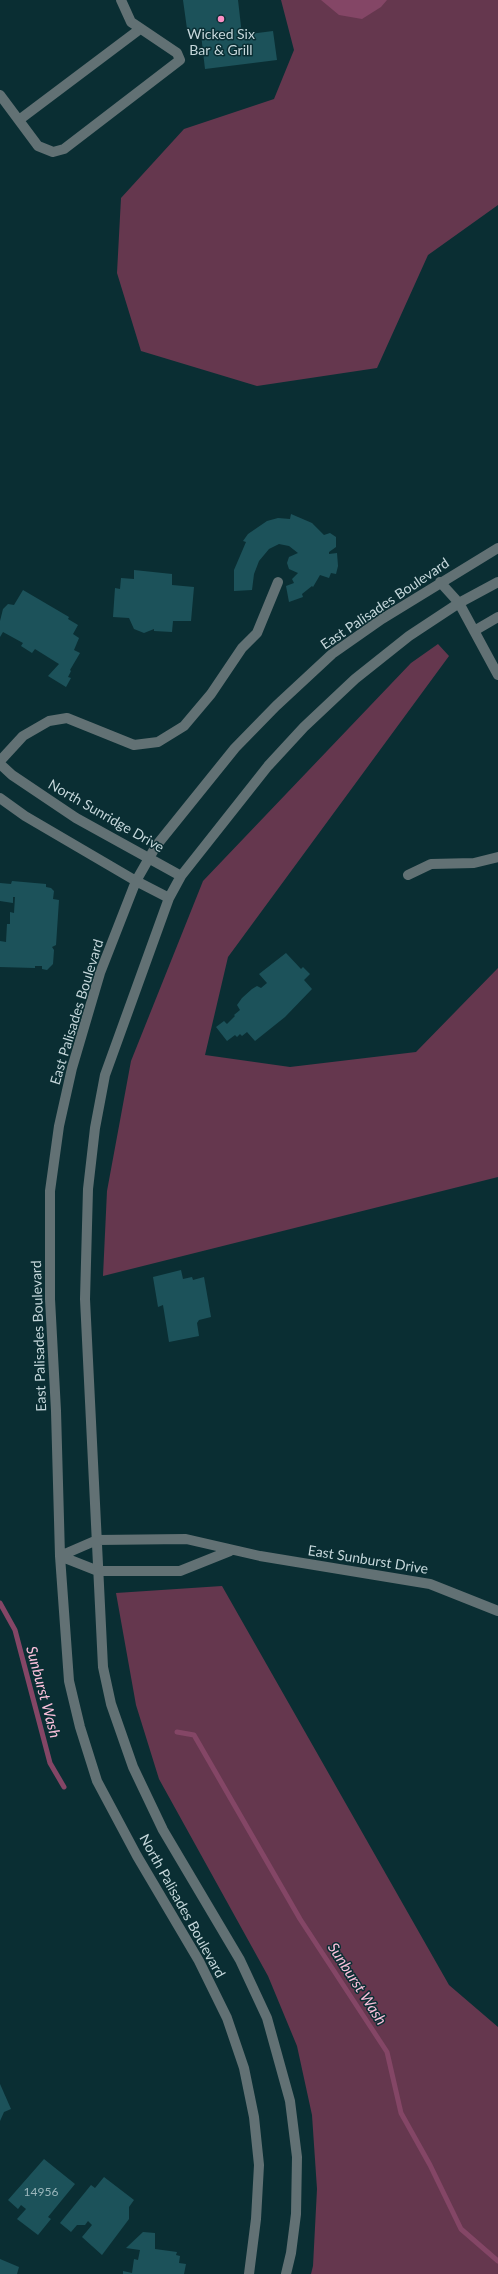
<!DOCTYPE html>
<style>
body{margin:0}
canvas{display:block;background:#0a2e33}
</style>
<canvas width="498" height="2274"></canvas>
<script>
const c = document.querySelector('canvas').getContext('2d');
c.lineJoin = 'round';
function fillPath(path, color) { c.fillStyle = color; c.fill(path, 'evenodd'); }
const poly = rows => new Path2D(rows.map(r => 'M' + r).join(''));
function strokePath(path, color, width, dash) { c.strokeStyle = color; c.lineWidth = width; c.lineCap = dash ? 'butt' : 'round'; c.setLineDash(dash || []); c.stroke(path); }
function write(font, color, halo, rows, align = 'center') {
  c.font = font + ' Lato,sans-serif'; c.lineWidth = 3; c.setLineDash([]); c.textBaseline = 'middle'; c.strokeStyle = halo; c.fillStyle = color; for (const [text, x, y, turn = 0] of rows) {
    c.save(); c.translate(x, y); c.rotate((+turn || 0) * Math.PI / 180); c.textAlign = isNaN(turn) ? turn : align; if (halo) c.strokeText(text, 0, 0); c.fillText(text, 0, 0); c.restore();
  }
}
fillPath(poly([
 [281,0,498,0,498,205,428,255,377,368,257,386,141,351,117,273,121,198,184,129,274,99,294,50],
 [438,644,449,656,228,957,205,1055,290,1067,416,1052,498,968,498,1177,103,1276,107,1191,131,1061,203,881,411,663],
 [222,1586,449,1985,498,2027,498,2274,311,2274,313,2266,317,2189,312,2115,297,2046,268,1976,159,1779,136,1705,116,1593]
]), '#65374e');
fillPath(poly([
 [321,0,387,0,381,7,362,19,339,15]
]), '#844666');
strokePath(poly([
 [0,1603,15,1630,50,1763,64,1787],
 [177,1732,194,1735,300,1919,387,2052,401,2113,430,2165,461,2229,498,2261]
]), '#844666', 5);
fillPath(poly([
 [183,0,238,0,242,35,273,31,277,60,205,69,201,34,188,36],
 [291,514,312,523,324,535,330,533,336,537,336,547,329,552,329,554,337,553,338,566,336,574,331,573,329,578,320,575,313,587,312,586,302,594,303,597,289,602,286,586,294,583,292,579,298,573,289,569,287,563,289,557,298,553,289,546,279,544,269,549,259,561,254,574,252,590,234,591,234,570,246,542,243,541,248,534,267,521,278,518,290,519],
 [134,570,172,574,172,585,194,587,191,621,173,621,172,632,154,631,154,629,144,633,134,629,129,618,113,617,115,588,120,589,121,578,134,579],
 [23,590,69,617,68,619,78,625,73,634,79,638,74,650,80,653,70,670,71,671,68,677,71,678,66,687,48,676,59,664,35,649,32,653,21,646,23,643,3,632,0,637,0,621,3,609,8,604,14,605],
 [12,881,46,884,46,887,51,888,54,891,53,899,59,900,56,945,52,947,54,950,53,964,47,970,42,969,42,966,35,966,35,968,0,967,0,941,6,942,7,924,10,924,10,912,14,913,15,897,13,897,13,903,0,901,0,883,11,884],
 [286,953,301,969,303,967,310,974,304,980,312,989,285,1017,255,1041,247,1032,242,1036,240,1034,237,1037,235,1035,227,1041,216,1027,224,1021,227,1024,235,1016,234,1015,240,1010,237,1005,242,998,252,989,257,986,261,988,267,983,259,974],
 [181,1270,183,1279,192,1277,193,1280,204,1277,211,1317,199,1320,197,1323,199,1336,169,1342,163,1305,158,1307,153,1277],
 [0,2084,11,2109,4,2112,0,2121],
 [44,2159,75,2184,48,2217,51,2219,38,2235,17,2219,26,2209,21,2205,18,2209,8,2200],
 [104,2177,134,2200,129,2207,129,2219,102,2255,82,2237,92,2225,88,2221,85,2225,77,2225,71,2232,60,2223,91,2185,95,2188],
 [143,2232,155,2233,155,2249,177,2252,176,2255,180,2256,179,2263,186,2264,184,2274,123,2274,123,2271,132,2273,134,2259,138,2260,140,2250,126,2248],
 [0,2259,19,2267,17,2274,0,2274]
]), '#1c525a');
strokePath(poly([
 [0,95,38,146,53,152,64,149,180,60,177,53,131,22,121,0],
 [19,120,140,29],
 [440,582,459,603,498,675],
 [474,631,498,617],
 [0,761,23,736,49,721,67,718,134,745,158,742,184,726,211,694,242,648,257,633,278,582],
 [0,764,12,775,76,818,181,876],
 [0,798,25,816,136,881,169,898],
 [408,875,431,864,474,863,498,857],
 [60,1556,97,1540,186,1539,260,1556,430,1584,498,1611],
 [60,1556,98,1571,180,1571,230,1551],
 [249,2274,256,2219,259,2165,254,2117,244,2068,227,2018,199,1961,137,1856,97,1781,80,1727,69,1681,60,1556,56,1411,50,1299,50,1191,59,1126,72,1068,100,973,136,881,156,846,235,748,276,706,332,654,382,619,498,548],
 [286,2274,291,2253,296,2214,297,2157,290,2101,267,2018,240,1960,163,1830,133,1767,111,1704,103,1667,85,1299,88,1189,95,1128,105,1075,169,898,181,876,268,766,304,727,355,679,409,636,459,603,498,582]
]), '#627174', 10);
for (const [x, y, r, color] of [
 [221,19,4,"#fb8fc5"]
]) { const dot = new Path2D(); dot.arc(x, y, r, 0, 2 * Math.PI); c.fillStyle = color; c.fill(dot); strokePath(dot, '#0a2e33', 1.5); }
write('12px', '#9bb6bb', null, [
 ["14956",41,2192]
]);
write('14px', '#c5d7db', '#0a2e33', [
 ["Wicked Six",221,34],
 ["Bar & Grill",221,50]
]);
write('14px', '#c5d7db', '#0a2e33', [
 ["East Palisades Boulevard",385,604,-34],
 ["North Sunridge Drive",106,816,30],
 ["East Palisades Boulevard",77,1012,-73],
 ["East Palisades Boulevard",39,1336,-92],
 ["East Sunburst Drive",368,1560,9],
 ["North Palisades Boulevard",182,1906,61]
]);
write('italic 15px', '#fac0db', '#0a2e33', [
 ["Sunburst Wash",43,1692,75],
 ["Sunburst Wash",357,1984,57]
]);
</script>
